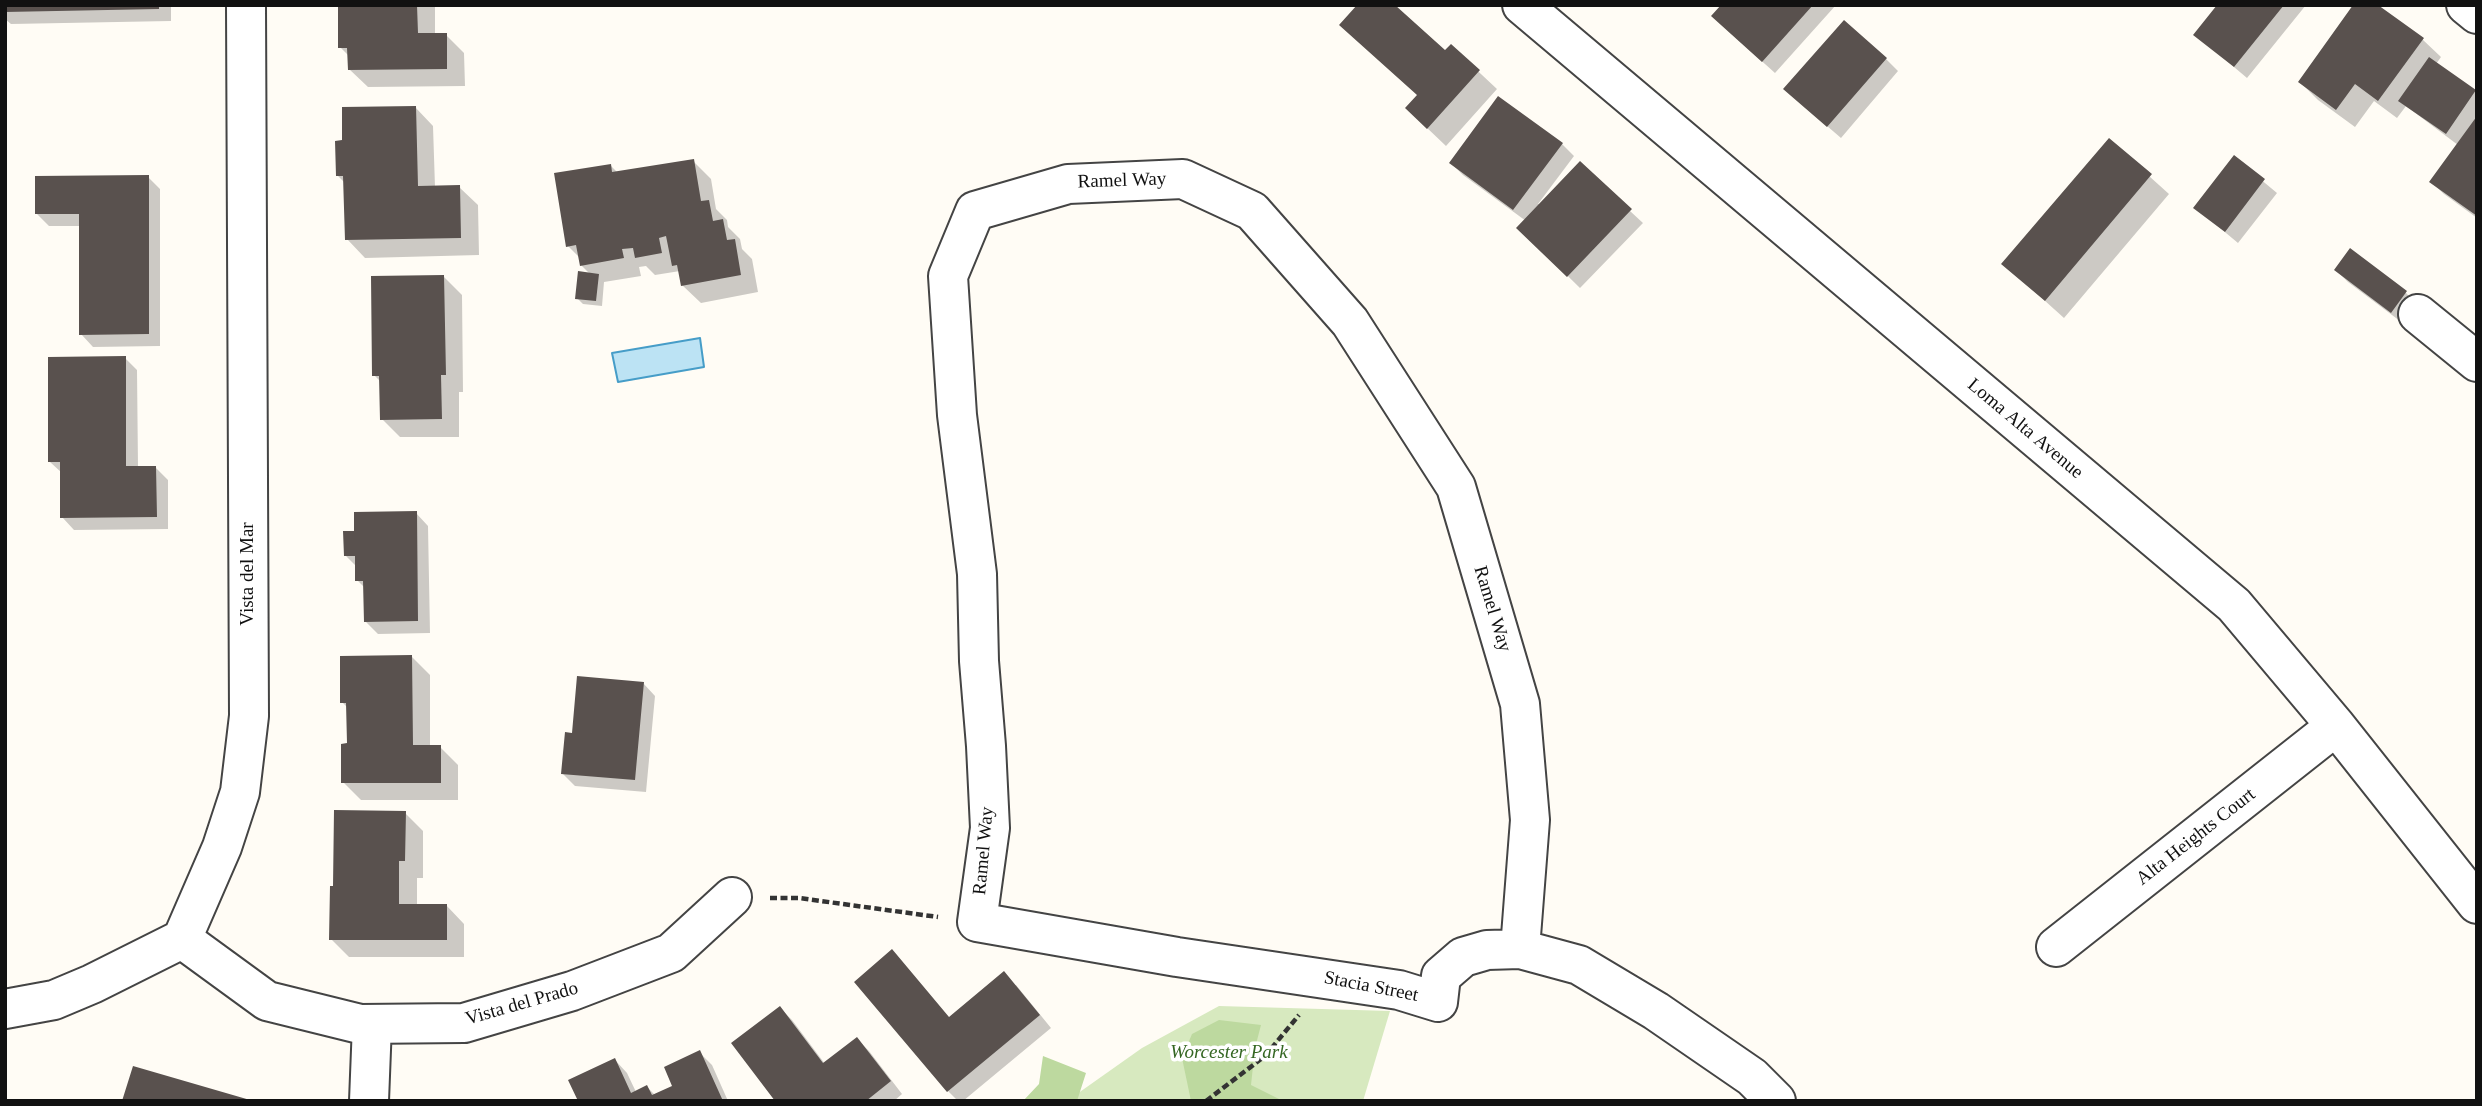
<!DOCTYPE html>
<style>
body{margin:0}
#map{position:relative;width:2482px;height:1106px;overflow:hidden;background:#fffcf5;font-family:"Times New Roman",serif}
canvas{display:block}
.frame{position:absolute;inset:0;border:7px solid #111;pointer-events:none}
</style>
<div id="map">
<canvas width="2482" height="1106"></canvas>
<div class="frame"></div>
</div>
<script>
const c = document.querySelector('canvas').getContext('2d');
c.lineJoin = 'round';
function fillPath(path, color) { c.fillStyle = color; c.fill(path, 'evenodd'); }
const poly = rows => new Path2D(rows.map(r => 'M' + r).join(''));
function strokePath(path, color, width, dash) { c.strokeStyle = color; c.lineWidth = width; c.lineCap = dash ? 'butt' : 'round'; c.setLineDash(dash || []); c.stroke(path); }
function write(font, color, halo, rows, align = 'center') {
  c.font = font + ' "Times New Roman",serif'; c.lineWidth = 7; c.setLineDash([]); c.textBaseline = 'middle'; c.strokeStyle = halo; c.fillStyle = color; for (const [text, x, y, turn = 0] of rows) {
    c.save(); c.translate(x, y); c.rotate((+turn || 0) * Math.PI / 180); c.textAlign = isNaN(turn) ? turn : align; if (halo) c.strokeText(text, 0, 0); c.fillText(text, 0, 0); c.restore();
  }
}
fillPath(poly([
 [1219,1006,1390,1011,1363,1101,1067,1101,1142,1048]
]), '#d7e9bf');
fillPath(poly([
 [1219,1020,1261,1025,1255,1048,1251,1085,1283,1101,1191,1101,1182,1058,1192,1034],
 [1043,1056,1086,1073,1077,1101,1023,1101,1039,1084]
]), '#bdd99f');
const water = poly([
 [700,338,704,367,618,382,612,353,700,338]
]);
fillPath(water, '#bce3f4');
strokePath(water, '#469dc8', 2);
fillPath(poly([
 [5,5,171,5,171,21,11,24,5,19],
 [339,5,435,5,435,35,446,35,464,53,465,86,368,87,349,69,349,56,340,47],
 [1723,5,1836,5,1775,73,1725,28],
 [2219,5,2306,5,2247,78,2196,35],
 [2422,39,2441,57,2436,64,2477,93,2477,218,2444,194,2431,182,2458,145,2406,106,2397,118,2374,101,2355,127,2318,100,2300,82],
 [1451,46,1497,89,1446,146,1425,126,1418,96],
 [1886,59,1898,71,1841,138,1798,101],
 [415,107,433,126,435,187,459,187,478,205,479,255,365,258,347,239,345,183,338,176],
 [2109,140,2169,194,2064,318,2004,264],
 [1562,144,1574,156,1538,204,1630,211,1643,223,1580,288,1519,228,1526,221,1463,175,1451,163],
 [2235,158,2277,193,2238,243,2196,208],
 [693,161,711,179,716,209,727,220,728,227,740,239,742,249,752,259,758,292,701,303,682,285,680,271,655,275,646,266,639,267,641,276,604,282,602,306,583,304,577,298,591,275,581,265,580,258,568,246,610,165,618,173],
 [148,177,160,189,160,346,93,347,81,334,81,226,49,226,36,213],
 [2336,270,2406,293,2418,305,2404,324,2348,282],
 [443,276,462,295,463,392,459,392,459,437,400,437,382,419,381,382,374,375],
 [125,358,137,370,138,467,155,467,168,480,168,529,74,530,62,517,62,473,50,462],
 [416,513,428,526,430,633,378,634,366,622,365,588,357,580,357,567,346,556,356,533],
 [412,657,430,675,430,747,440,747,458,765,458,800,361,800,343,782,348,745,348,708,342,702],
 [643,683,655,696,646,792,575,786,563,774,574,735],
 [405,813,423,831,423,878,417,878,417,905,446,905,464,924,464,957,349,957,331,939],
 [1016,985,1051,1028,963,1101,958,1101,948,1091,950,1018],
 [780,1008,792,1020,825,1064,857,1039,869,1051,902,1094,894,1101,778,1101],
 [699,1052,712,1065,728,1101,580,1101,615,1060,627,1073,636,1092,647,1087,655,1095,675,1087]
]), '#0003');
fillPath(poly([
 [5,5,159,5,159,9,5,12],
 [338,5,417,5,418,33,447,33,447,69,348,70,347,48,338,48],
 [1357,5,1395,5,1445,50,1451,44,1480,70,1427,129,1405,108,1417,95,1339,25],
 [1721,5,1813,5,1762,62,1711,16],
 [2217,5,2284,5,2234,67,2193,35],
 [2353,5,2378,5,2424,38,2378,101,2355,84,2336,110,2298,82],
 [1844,20,1887,58,1827,127,1783,89],
 [2429,57,2476,90,2446,134,2398,101],
 [1498,96,1563,143,1513,210,1449,163],
 [416,106,418,186,460,185,461,238,345,240,343,176,336,176,335,141,342,140,342,107],
 [2477,116,2477,216,2429,182],
 [2109,138,2152,174,2045,301,2001,264],
 [2234,155,2265,179,2225,232,2193,208],
 [694,159,701,201,709,200,713,221,723,219,727,240,735,239,741,275,681,286,677,265,672,266,666,236,659,238,662,253,635,258,633,248,622,249,624,258,580,266,576,245,566,247,554,173,611,164,612,172],
 [1580,161,1632,209,1567,277,1516,228],
 [149,175,149,334,79,335,79,214,35,214,35,176],
 [2350,248,2407,291,2391,313,2334,270],
 [578,271,599,274,596,301,575,299],
 [444,275,446,375,441,375,442,419,380,420,379,376,372,376,371,276],
 [126,356,126,466,156,466,157,517,60,518,60,462,48,462,48,357],
 [417,511,418,621,364,622,363,581,355,581,355,556,344,556,343,531,354,531,354,512],
 [412,655,413,745,441,745,441,783,341,783,341,744,347,743,346,703,340,703,340,656],
 [577,676,644,682,635,780,561,774,565,732,572,733],
 [334,810,406,811,405,861,399,861,399,904,447,904,447,940,329,940,330,886,333,886],
 [892,949,949,1017,1004,971,1040,1015,947,1092,854,982],
 [780,1006,823,1063,857,1037,891,1081,866,1101,775,1101,731,1043],
 [700,1050,723,1101,578,1101,568,1080,615,1058,631,1093,647,1085,652,1095,672,1086,664,1067],
 [133,1066,250,1100,250,1101,122,1101]
]), '#59514e');
const minor = poly([
 [1522,5,2234,605,2336,726,2477,904],
 [2466,5,2477,14],
 [2418,314,2477,362],
 [182,939,267,1001,360,1024,464,1023,572,991,671,953,732,897],
 [2056,947,2336,726],
 [1520,949,1530,820,1520,704,1456,487,1350,322,1252,211,1183,179,1068,184,975,211,948,276,957,415,977,574,979,661,986,746,990,828,977,922,1177,957,1399,990,1438,1002,1441,976,1463,957,1487,950,1520,949,1579,965,1656,1011,1752,1077,1776,1101],
 [5,1009,54,1000,92,984,182,939,222,847,240,792,249,716,246,5],
 [369,1101,372,1024]
]);
strokePath(minor, '#444', 42);
strokePath(poly([
 [770,898,799,898,938,917],
 [1206,1101,1265,1056,1299,1015]
]), '#333', 4.5, [7, 3.5]);
strokePath(minor, '#fff', 38);
write('19px', '#111', '#fff', [
 ["Ramel Way",1122,181,-2],
 ["Loma Alta Avenue",2025,429,40],
 ["Vista del Mar",248,574,-90],
 ["Ramel Way",1492,609,73],
 ["Alta Heights Court",2196,837,-38],
 ["Ramel Way",984,851,-85],
 ["Stacia Street",1371,987,11],
 ["Vista del Prado",522,1004,-16]
]);
write('italic 19px', '#356723', '#fff', [
 ["Worcester Park",1229,1053]
]);
</script>
